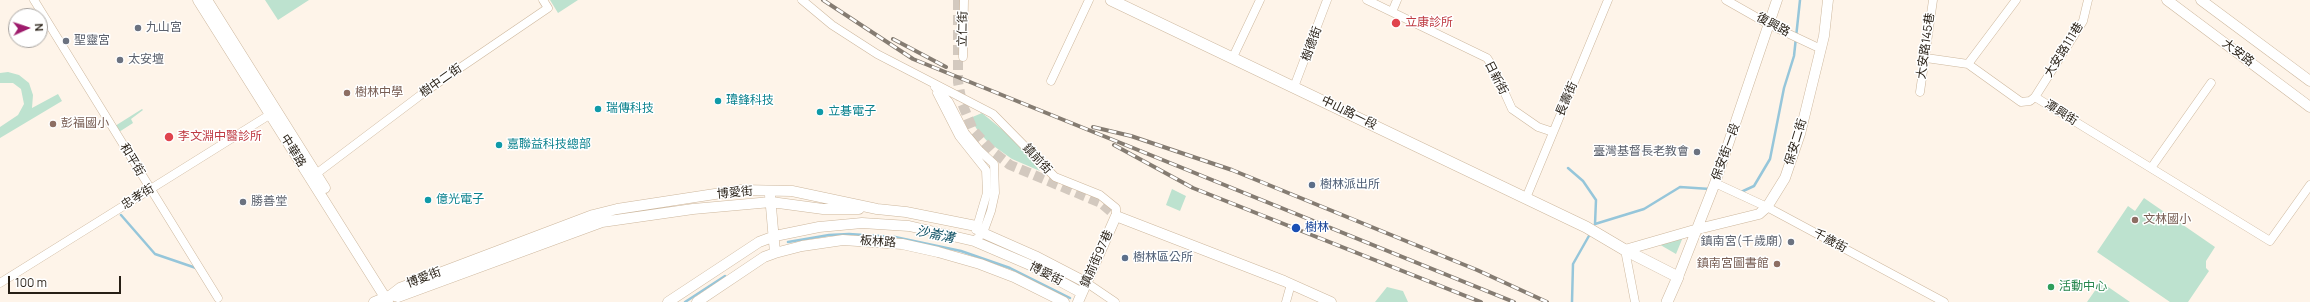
<!DOCTYPE html>
<meta charset="utf-8">
<style>
body{margin:0}
#map{position:relative;width:2310px;height:302px;overflow:hidden;background:#fef4e9;font-family:Manrope,sans-serif}
canvas{display:block}
.north{position:absolute;left:8px;top:8px;width:40px;height:40px;box-sizing:border-box;background:#fff;border:1px solid #a9a5a1;border-radius:50%;rotate:87deg;font-size:11px;font-weight:700;line-height:16px;text-align:center;color:#271f15}
.north::after{content:'';display:block;margin:auto;width:14px;height:18px;background:#9e1b6c;clip-path:polygon(50% 0,100% 100%,50% 72%,0 100%)}
.scale{position:absolute;left:8px;top:276px;width:113px;height:18px;box-sizing:border-box;border:2px solid #271f15;border-top:0;padding-left:5px;font-size:12px;line-height:14px;white-space:nowrap;color:#271f15;-webkit-text-stroke:3px #fff;paint-order:stroke}
</style>
<div id="map">
<canvas width="2310" height="302"></canvas>
<div class="north">N</div>
<div class="scale">100 m</div>
</div>
<script>
const c = document.querySelector('canvas').getContext('2d');
c.lineJoin = 'round';
function fillPath(path, color) { c.fillStyle = color; c.fill(path, 'evenodd'); }
const poly = rows => new Path2D(rows.map(r => 'M' + r).join(''));
function strokePath(path, color, width, dash) { c.strokeStyle = color; c.lineWidth = width; c.lineCap = dash ? 'butt' : 'round'; c.setLineDash(dash || []); c.stroke(path); }
function write(font, color, halo, rows, align = 'center') {
  c.font = font + ' Manrope,"Noto Sans TC",sans-serif'; c.lineWidth = 3; c.setLineDash([]); c.textBaseline = 'middle'; c.strokeStyle = halo; c.fillStyle = color; for (const [text, x, y, turn = 0] of rows) {
    c.save(); c.translate(x, y); c.rotate((+turn || 0) * Math.PI / 180); c.textAlign = isNaN(turn) ? turn : align; if (halo) c.strokeText(text, 0, 0); c.fillText(text, 0, 0); c.restore();
  }
}
fillPath(poly([
 [265,0,309,0,278,20],
 [550,0,578,0,558,13],
 [8,72,19,75,29,83,33,95,32,108,58,94,62,101,0,138,0,127,18,115,24,104,21,89,13,83,0,83,0,73],
 [142,109,143,110,131,119,133,123,119,132,115,126],
 [982,113,1010,136,1040,171,1012,159,988,142,978,131,970,118],
 [1172,189,1186,196,1180,211,1166,205],
 [2144,198,2215,247,2206,261,2206,268,2209,271,2188,302,2170,302,2097,252,2128,206,2135,211],
 [1683,237,1676,254,1657,243],
 [2101,282,2130,302,2087,302],
 [1387,287,1403,291,1408,302,1375,302]
]), '#bde2cf');
strokePath(poly([
 [1568,168,1583,181,1596,200,1595,224],
 [1741,192,1754,186,1770,159,1784,88,1794,56,1800,0],
 [121,215,155,254,196,268],
 [1595,224,1644,209,1680,187,1710,189],
 [788,242,829,235,849,234,895,237,961,251,1010,268,1070,298],
 [685,302,725,276],
 [1572,302,1573,264,1590,234]
]), '#96c6da', 2.5);
strokePath(poly([
 [958,0,958,82,962,103,973,130,992,151,1010,165,1101,203,1116,216]
]), '#d3c9bf', 10, [10, 5]);
const minor = poly([
 [34,0,218,298],
 [802,0,832,25,877,54,993,114,1055,177,1100,195,1116,208,1116,216],
 [1367,0,1487,58,1493,67,1512,109,1538,127,1553,132],
 [1726,0,1770,25,1821,49],
 [1392,12,1397,0],
 [963,57,964,0],
 [1233,57,1260,0],
 [1926,58,1968,64,2021,102,2030,101,2035,97,2270,241,2310,185],
 [1968,64,2016,0],
 [1051,81,1089,0],
 [935,87,949,102,965,133,980,151,994,164,995,193,991,211,983,233,974,241],
 [1294,87,1327,0],
 [1920,92,1933,0],
 [937,93,959,136,986,170,987,193,976,230],
 [2035,97,2083,21,2088,0],
 [2151,168,2211,83],
 [312,177,426,91,548,8,543,0],
 [1715,183,1767,207,1944,302],
 [1526,198,1608,0],
 [1625,250,1635,302],
 [0,283,274,112],
 [1087,283,1115,302],
 [1286,302,1291,284]
]);
const tertiary = poly([
 [198,0,388,302],
 [207,0,325,188],
 [2167,0,2310,107],
 [2201,0,2310,81],
 [770,195,775,253],
 [1625,250,1698,229,1759,214,1767,207,1785,178,1800,134,1824,36,1828,0],
 [1678,277,1715,183,1777,0],
 [391,295,398,297,602,222,693,209,771,202,823,209,859,209],
 [374,302,391,295,400,288,593,215,617,209,741,190,792,191,877,209,906,212,976,226,983,233,1035,256,1087,283],
 [668,302,759,242,775,236,819,227,862,223,909,226,974,241,1030,265,1082,293],
 [697,302,764,257,775,253,802,246,843,240,902,244,938,252,980,264,1014,277,1064,302],
 [1078,302,1116,216,1284,281,1331,302]
]);
const secondary = poly([
 [1111,0,1586,227,1625,250,1678,277,1667,302]
]);
strokePath(minor, '#cdb79d', 9);
strokePath(tertiary, '#cdb79d', 11);
strokePath(secondary, '#cdb79d', 12);
strokePath(minor, '#fff', 8);
strokePath(tertiary, '#fff', 10);
strokePath(secondary, '#fff', 11);
const rail = poly([
 [823,0,913,59,1514,302],
 [893,39,946,67],
 [1093,127,1131,136,1232,170,1477,270,1547,302],
 [1114,145,1193,188,1481,302]
]);
strokePath(rail, '#857c72', 4);
strokePath(rail, '#fff', 2.5, [8]);
for (const [x, y, r, color] of [
 [1396,23,5,"#e0444e"],
 [138,28,4,"#6b7280"],
 [66,41,4,"#6b7280"],
 [120,60,4,"#6b7280"],
 [347,93,4,"#8d6e63"],
 [718,101,4,"#0f9aa8"],
 [598,109,4,"#0f9aa8"],
 [820,112,4,"#0f9aa8"],
 [53,124,4,"#8d6e63"],
 [169,137,5,"#e0444e"],
 [499,145,4,"#0f9aa8"],
 [1697,152,4,"#6b7280"],
 [1312,185,4,"#5c6f8a"],
 [428,200,4,"#0f9aa8"],
 [243,202,4,"#6b7280"],
 [2135,220,4,"#8d6e63"],
 [1296,228,5,"#1a4fb4"],
 [1791,242,4,"#6b7280"],
 [1125,258,4,"#5c6f8a"],
 [1777,264,4,"#8d6e63"],
 [2051,287,4,"#2e9e5b"]
]) { const dot = new Path2D(); dot.arc(x, y, r, 0, 2 * Math.PI); c.fillStyle = color; c.fill(dot); strokePath(dot, '#fff', 1.5); }
write('12px', '#be3a42', '#fff', [
 ["立康診所",1405,23],
 ["李文淵中醫診所",178,137]
], 'left');
write('12px', '#271f15', '#fff', [
 ["復興路",1773,25,28],
 ["立仁街",963,29,-89],
 ["樹德街",1312,44,-70],
 ["大安路145巷",1926,46,-82],
 ["大安路111巷",2064,50,-58],
 ["大安路",2238,53,37],
 ["日新街",1496,78,63],
 ["樹中二街",441,81,-35],
 ["長壽街",1567,99,-67],
 ["中山路一段",1349,113,26],
 ["潭興街",2061,113,32],
 ["保安二街",1796,142,-73],
 ["中華路",293,151,58],
 ["保安街一段",1726,152,-70],
 ["鎮前街",1037,159,47],
 ["和平街",132,160,59],
 ["博愛街",735,193,-5],
 ["忠孝街",138,197,-32],
 ["千歲街",1830,241,28],
 ["板林路",878,242,4],
 ["鎮前街97巷",1097,259,-66],
 ["博愛街",1046,274,27],
 ["博愛街",424,278,-21]
]);
write('12px', '#5b616d', '#fff', [
 ["九山宮",146,28],
 ["聖靈宮",74,41],
 ["太安壇",128,60],
 ["臺灣基督長老教會",1689,152,"right"],
 ["勝善堂",251,202],
 ["鎮南宮(千歲廟)",1783,242,"right"]
], 'left');
write('12px', '#785e54', '#fff', [
 ["樹林中學",355,93],
 ["彭福國小",61,124],
 ["文林國小",2143,220],
 ["鎮南宮圖書館",1769,264,"right"]
], 'left');
write('12px', '#0d838f', '#fff', [
 ["瑋鋒科技",726,101],
 ["瑞傳科技",606,109],
 ["立碁電子",828,112],
 ["嘉聯益科技總部",507,145],
 ["億光電子",436,200]
], 'left');
write('12px', '#4e5e75', '#fff', [
 ["樹林派出所",1320,185],
 ["樹林區公所",1133,258]
], 'left');
write('12px', '#164399', '#fff', [
 ["樹林",1305,228]
], 'left');
write('12px', '#27864d', '#fff', [
 ["活動中心",2059,287]
], 'left');
write('italic 13px', '#0e5064', '#fff', [
 ["沙崙溝",935,235,12]
]);
</script>
